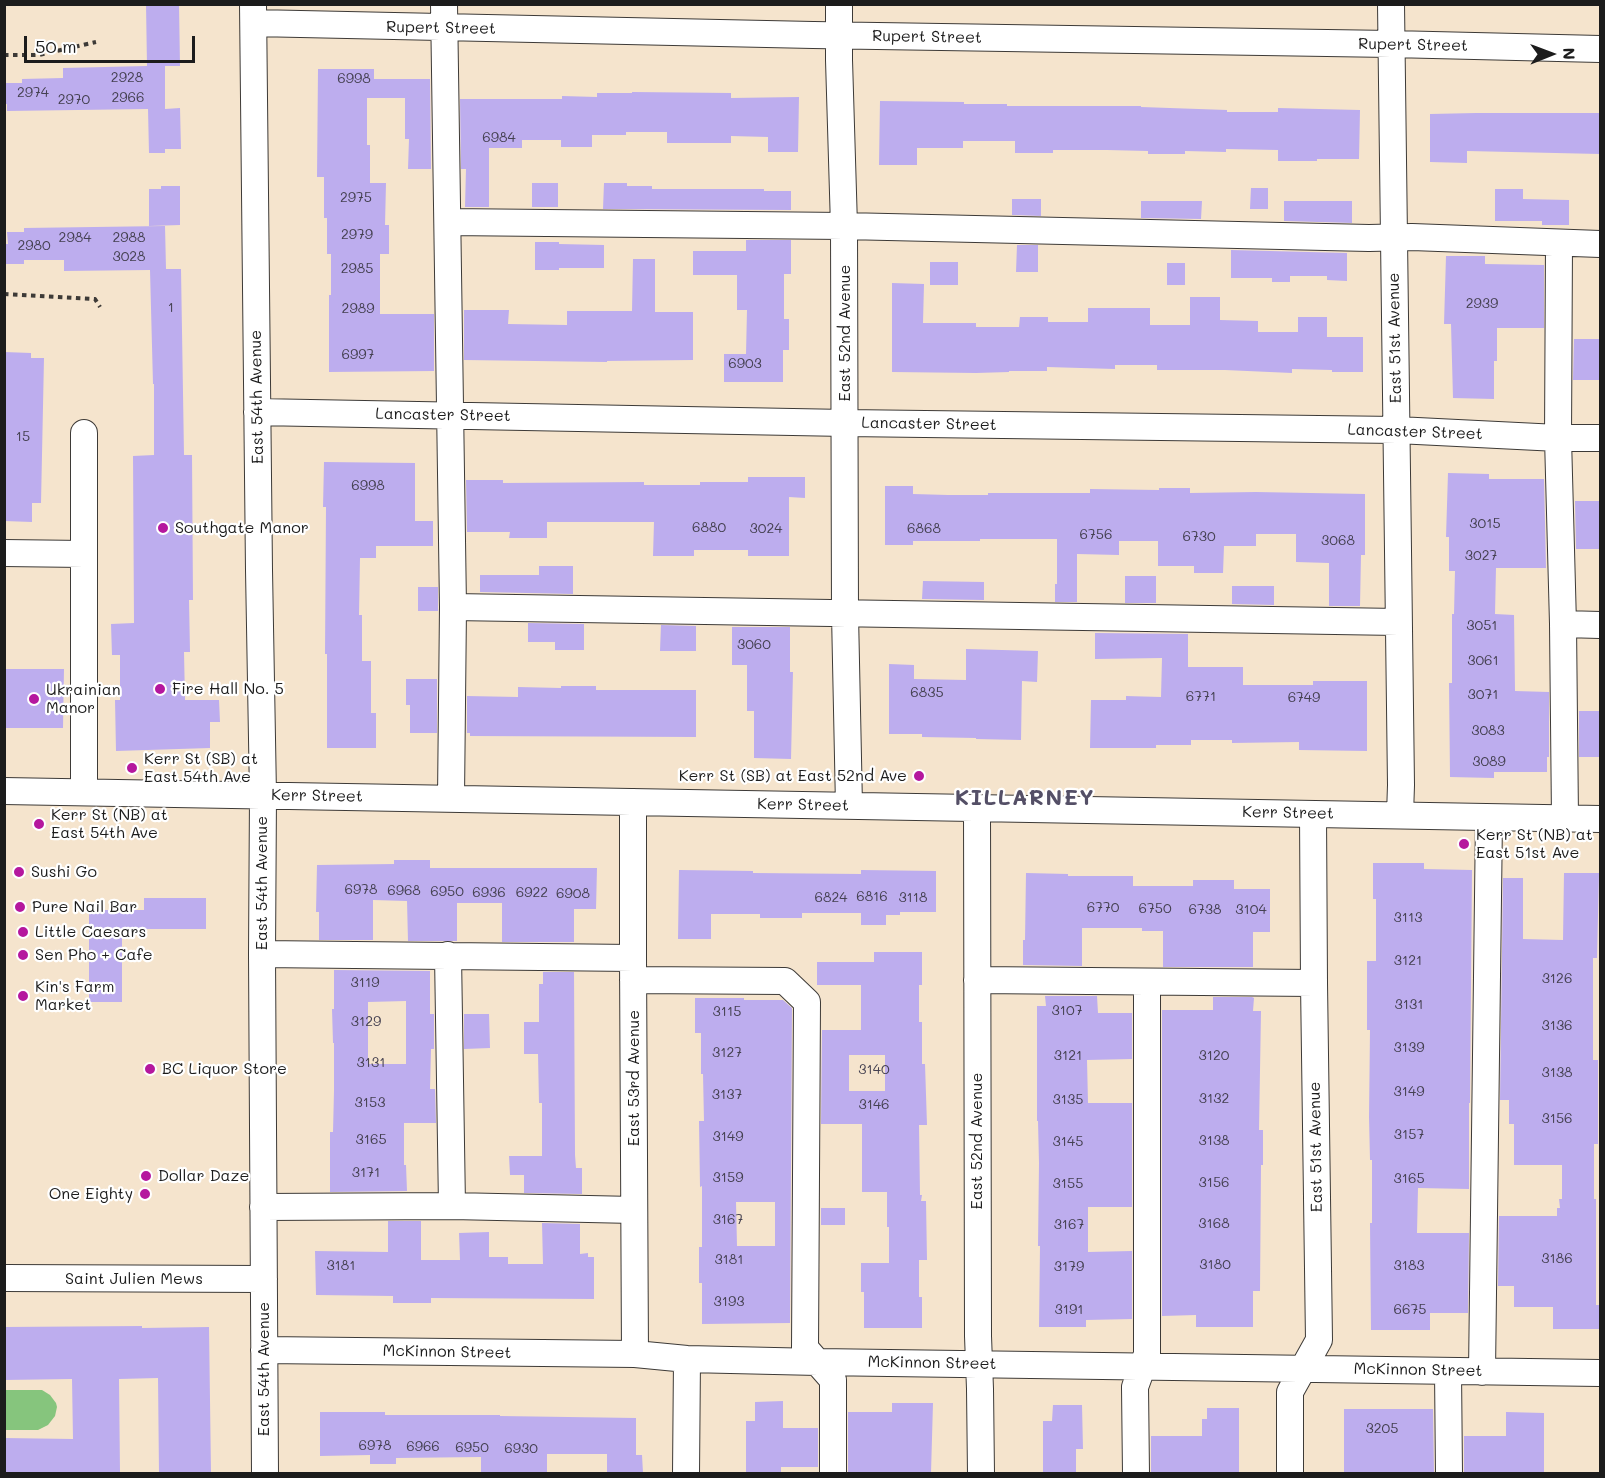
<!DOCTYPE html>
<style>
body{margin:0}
#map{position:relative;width:1605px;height:1478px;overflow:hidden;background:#f5e4cd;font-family:Mali,sans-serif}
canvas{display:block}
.frame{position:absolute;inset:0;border:6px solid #1c1c1c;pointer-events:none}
.north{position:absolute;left:1521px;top:24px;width:60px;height:60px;-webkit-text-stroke:4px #fff;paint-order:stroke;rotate:89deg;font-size:16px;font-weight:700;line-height:24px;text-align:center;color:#1c1c1c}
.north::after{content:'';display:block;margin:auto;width:21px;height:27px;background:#1c1c1c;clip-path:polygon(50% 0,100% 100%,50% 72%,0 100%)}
.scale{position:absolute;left:24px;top:36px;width:171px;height:27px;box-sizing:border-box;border:3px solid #1c1c1c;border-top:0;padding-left:8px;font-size:18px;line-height:21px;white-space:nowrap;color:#1c1c1c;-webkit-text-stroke:4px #fff;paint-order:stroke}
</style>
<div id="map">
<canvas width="1605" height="1478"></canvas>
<div class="frame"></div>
<div class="north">N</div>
<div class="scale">50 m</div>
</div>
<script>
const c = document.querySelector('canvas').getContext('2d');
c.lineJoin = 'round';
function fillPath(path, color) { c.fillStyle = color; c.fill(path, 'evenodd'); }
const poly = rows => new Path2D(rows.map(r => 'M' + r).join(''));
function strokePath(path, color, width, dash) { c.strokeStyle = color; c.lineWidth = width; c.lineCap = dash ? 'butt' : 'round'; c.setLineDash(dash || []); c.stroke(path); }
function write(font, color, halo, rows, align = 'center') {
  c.font = font + ' Mali,sans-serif'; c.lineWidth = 4.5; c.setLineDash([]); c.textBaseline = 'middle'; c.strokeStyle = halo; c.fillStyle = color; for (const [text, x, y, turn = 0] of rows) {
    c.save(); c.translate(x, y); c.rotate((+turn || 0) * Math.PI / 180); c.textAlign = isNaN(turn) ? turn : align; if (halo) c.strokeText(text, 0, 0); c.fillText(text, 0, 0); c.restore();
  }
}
fillPath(poly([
 [4,1390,42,1390,50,1395,56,1403,57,1407,55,1416,48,1425,38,1430,5,1430]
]), '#86c57d');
fillPath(poly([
 [146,4,179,4,180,66,165,66,165,109,180,108,181,149,165,149,165,153,149,153,148,109,7,111,7,104,4,104,4,83,22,83,22,79,63,78,63,68,147,66],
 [318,69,374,69,374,79,430,79,431,169,408,169,409,139,405,139,405,98,367,98,367,145,370,145,370,183,386,183,385,225,389,225,389,254,380,254,380,314,434,314,434,371,329,372,329,295,331,295,331,254,327,254,327,218,324,218,324,177,317,177],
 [632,92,731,93,731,98,799,97,798,152,768,152,768,137,731,136,731,143,667,143,667,132,626,132,626,135,592,135,592,147,561,147,561,140,522,140,522,148,489,148,489,207,465,207,466,169,461,169,460,99,562,99,562,96,597,97,597,93,632,93],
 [880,101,964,102,964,104,1007,104,1007,106,1141,106,1141,107,1227,110,1227,112,1278,112,1278,108,1360,110,1359,159,1317,159,1317,161,1278,161,1278,150,1226,149,1226,152,1185,151,1185,154,1148,154,1148,151,1107,150,1053,150,1053,153,1015,153,1015,141,963,141,963,148,917,148,917,165,879,165],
 [1476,113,1600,113,1600,154,1467,151,1467,163,1430,162,1430,114],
 [532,183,558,183,558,207,532,207],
 [604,183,627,183,627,186,652,186,652,189,764,189,764,191,791,191,791,210,603,209],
 [161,186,180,186,180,225,149,226,149,189,161,189],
 [1251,188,1268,188,1268,209,1250,209],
 [1495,189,1523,189,1523,199,1569,200,1569,225,1542,225,1542,221,1495,221],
 [1012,199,1041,199,1041,216,1012,215],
 [1141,201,1202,201,1201,219,1141,218],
 [1284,201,1352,201,1352,223,1284,221],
 [165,226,166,269,181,269,184,455,192,455,193,600,189,600,190,652,184,652,185,700,219,700,220,722,210,722,210,748,116,751,115,700,120,700,120,655,112,655,111,624,134,623,133,456,154,455,154,384,153,384,150,270,64,271,64,260,24,260,24,264,4,264,4,244,8,244,7,232,24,232,24,228],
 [746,240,791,240,791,274,784,274,784,319,789,319,789,350,783,350,783,382,724,382,724,354,746,354,747,310,737,310,737,275,693,275,693,251,746,251],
 [535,242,559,242,559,244,604,245,604,268,559,268,559,270,535,270],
 [1017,245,1038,245,1038,272,1016,272],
 [1231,250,1347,253,1347,281,1327,280,1327,276,1290,276,1290,282,1272,282,1272,278,1231,278],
 [1446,256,1485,256,1485,264,1544,265,1544,328,1497,328,1497,361,1494,361,1494,399,1453,398,1451,324,1444,324],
 [633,259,655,259,655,312,693,312,693,360,607,361,607,362,464,360,464,310,509,310,508,324,567,325,567,311,632,311],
 [930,262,958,262,958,285,930,285],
 [1167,263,1185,263,1185,285,1167,285],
 [892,283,924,284,923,323,976,323,976,327,1019,327,1020,317,1048,317,1048,322,1088,322,1088,308,1150,308,1150,325,1190,325,1190,297,1220,297,1220,320,1258,321,1258,332,1298,332,1298,317,1327,317,1327,337,1363,337,1363,372,1332,372,1332,370,1292,369,1292,373,1225,370,1157,370,1157,365,1115,365,1115,369,1047,367,1047,371,1009,371,1009,372,976,373,892,372],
 [1574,339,1600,339,1600,380,1573,380],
 [4,352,31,353,31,358,44,358,41,503,32,503,32,522,4,521],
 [324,462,415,463,415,521,433,521,433,546,376,546,376,558,360,558,359,615,362,615,362,661,371,661,371,713,376,713,376,748,327,748,327,654,325,654,326,507,323,507],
 [1448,473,1489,474,1489,479,1544,479,1546,568,1496,568,1495,614,1514,615,1515,691,1549,692,1549,757,1547,757,1547,772,1494,772,1494,778,1450,777,1449,683,1452,683,1452,614,1454,614,1455,571,1449,571,1449,537,1446,537],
 [748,477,805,477,805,498,789,497,789,556,748,556,748,550,694,550,694,556,653,556,654,522,547,522,547,538,509,538,510,532,467,532,466,480,503,480,503,483,644,482,644,485,700,485,700,482,748,482],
 [885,486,913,486,913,494,948,495,988,495,988,493,1090,493,1090,489,1159,490,1159,488,1190,488,1190,493,1256,492,1365,494,1365,555,1361,555,1360,606,1329,606,1329,563,1296,562,1296,534,1256,534,1256,546,1224,546,1223,573,1194,573,1194,566,1158,566,1158,541,1119,541,1119,555,1077,554,1077,602,1055,602,1055,584,1057,584,1057,539,980,539,980,541,913,541,913,545,885,545],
 [1575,501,1600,501,1600,549,1576,549],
 [539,566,573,566,573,594,480,592,480,575,539,575],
 [1125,576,1156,576,1156,603,1125,603],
 [923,581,984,582,984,600,922,599],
 [1232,586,1274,586,1274,605,1232,604],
 [418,587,438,587,438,611,418,611],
 [528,623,584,624,584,650,555,650,555,642,528,642],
 [661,625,696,626,696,651,660,651],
 [732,627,790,627,790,672,793,672,791,759,754,758,754,711,747,711,747,665,732,665],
 [1095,633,1188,634,1188,667,1243,667,1243,685,1313,685,1313,681,1367,681,1367,751,1299,750,1299,742,1232,743,1232,740,1191,740,1191,745,1156,745,1156,748,1090,748,1091,700,1126,700,1126,696,1161,697,1162,658,1095,659],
 [966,649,1038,651,1037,682,1022,681,1021,740,976,739,976,738,922,737,922,734,889,734,889,664,914,665,914,679,966,680],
 [4,669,64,669,63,728,4,728],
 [406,679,437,679,437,733,410,733,410,705,406,705],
 [561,686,596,686,596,690,696,690,696,737,470,736,470,733,467,733,467,696,518,697,518,687,561,688],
 [1579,711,1600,711,1600,757,1579,757],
 [394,860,430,860,430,868,597,868,596,909,574,909,574,942,502,942,502,903,457,903,457,941,408,941,407,901,373,900,373,940,319,940,319,912,316,912,317,865,394,864],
 [1373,863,1424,863,1424,869,1472,870,1470,1103,1469,1103,1469,1189,1418,1188,1417,1233,1469,1233,1468,1313,1430,1313,1430,1330,1371,1330,1370,1223,1372,1223,1372,1160,1370,1160,1369,1117,1370,1030,1367,1030,1367,961,1376,961,1376,899,1373,899],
 [679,870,753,871,753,873,861,874,861,870,936,871,936,912,900,912,900,915,886,915,886,925,861,925,861,913,802,913,802,918,760,918,760,914,711,914,711,939,678,939],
 [1026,873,1068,874,1068,876,1133,876,1133,886,1193,886,1193,880,1234,880,1234,889,1270,889,1270,932,1253,932,1253,967,1163,967,1163,931,1142,931,1142,928,1082,928,1082,966,1023,965,1023,940,1025,940],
 [1564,873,1599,873,1597,958,1593,958,1593,1060,1598,1060,1598,1144,1594,1144,1594,1199,1596,1199,1596,1305,1599,1305,1599,1329,1553,1329,1553,1307,1514,1307,1514,1286,1498,1286,1499,1216,1557,1216,1557,1208,1560,1208,1559,1199,1562,1199,1562,1165,1514,1165,1514,1124,1509,1124,1509,1100,1500,1100,1503,878,1523,878,1523,939,1563,940],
 [144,898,206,898,206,929,122,929,122,1002,89,1002,89,910,144,910],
 [874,952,922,952,922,985,919,985,919,1022,922,1022,922,1064,925,1064,927,1125,919,1125,920,1195,922,1195,921,1201,926,1201,927,1260,919,1260,919,1297,922,1297,922,1328,864,1328,864,1292,861,1292,861,1263,889,1263,889,1227,887,1227,887,1192,862,1192,862,1124,821,1124,822,1030,861,1030,861,985,817,985,817,962,874,962],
 [849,1055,885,1055,885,1091,849,1091],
 [334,970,430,971,430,1014,434,1014,434,1049,431,1049,430,1089,435,1089,436,1123,404,1123,404,1165,406,1165,407,1191,330,1192,330,1132,333,1132,334,1091,334,1043,333,1043,332,1009,334,1009],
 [406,1001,406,1064,369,1064,369,1059,368,1059,368,1002],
 [543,972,574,972,575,1155,576,1168,582,1168,582,1194,524,1193,524,1175,510,1175,509,1156,542,1156,542,1103,539,1103,538,1054,524,1054,524,1022,539,1022,539,984,543,984],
 [1045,996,1097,996,1098,1013,1132,1013,1132,1059,1087,1060,1088,1103,1132,1103,1132,1207,1088,1207,1088,1252,1132,1251,1132,1319,1086,1320,1086,1327,1039,1327,1040,1246,1038,1246,1039,1163,1038,1121,1037,1121,1037,1006,1046,1006],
 [1213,997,1252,997,1254,998,1253,1011,1261,1011,1259,1130,1263,1130,1263,1165,1261,1165,1260,1291,1253,1291,1253,1327,1196,1327,1196,1315,1162,1316,1162,1010,1213,1010],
 [695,998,744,998,744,1000,783,1000,792,1008,790,1323,702,1324,702,1283,699,1283,699,1247,702,1247,702,1186,700,1187,699,1121,704,1121,703,1074,701,1074,701,1033,695,1033],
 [736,1202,775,1202,775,1246,737,1246],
 [464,1014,489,1014,490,1048,464,1049],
 [821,1208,845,1208,845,1225,821,1225],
 [388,1221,421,1221,421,1260,460,1260,459,1233,489,1232,489,1257,508,1257,508,1264,543,1264,542,1223,580,1224,580,1254,588,1253,588,1257,594,1257,594,1299,431,1298,431,1303,393,1303,393,1296,316,1295,315,1251,388,1252],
 [142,1326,142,1328,209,1327,211,1473,159,1473,158,1378,119,1379,120,1473,4,1473,4,1438,73,1439,72,1379,4,1380,4,1327],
 [783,1401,783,1428,818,1428,818,1467,781,1467,781,1473,746,1473,746,1421,755,1421,755,1402],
 [892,1403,933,1403,931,1473,848,1473,848,1412,892,1412],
 [1053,1405,1082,1405,1083,1449,1076,1449,1076,1473,1043,1473,1043,1421,1052,1421],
 [1207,1408,1239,1408,1239,1473,1151,1473,1151,1436,1202,1436,1202,1419,1207,1419],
 [1344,1409,1433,1409,1434,1473,1344,1473],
 [320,1412,385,1412,385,1415,500,1415,500,1416,636,1418,636,1455,642,1455,643,1473,607,1473,607,1454,547,1454,547,1473,481,1473,481,1457,396,1458,396,1464,370,1464,370,1455,320,1456],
 [1506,1412,1544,1413,1544,1473,1464,1473,1464,1436,1506,1436]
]), '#bdadee');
const minor = poly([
 [253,4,259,570,263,795,262,954,265,1474],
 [444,4,453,607,451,798],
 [839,4,839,60,844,226,845,614,849,806],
 [1391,4,1401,785,1400,815],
 [254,23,813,35,1391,44,1600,49],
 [448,222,844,226,1369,238,1412,237,1600,244],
 [1559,244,1558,438,1563,624,1565,818],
 [257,412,846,423,1397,430,1558,438,1600,438],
 [84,433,84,792],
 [4,553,84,554],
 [453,607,1398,622],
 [1563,624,1600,625],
 [4,791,1600,819],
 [633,802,633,958,635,1354],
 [977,808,978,1336,980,1389,981,1474],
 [262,954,633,958],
 [448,955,452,1206],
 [633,980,785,981,807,1002,805,1348,833,1380,833,1474],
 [977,980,1314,983],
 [263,1207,452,1206,634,1210],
 [4,1278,264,1279],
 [264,1350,635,1354,687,1359,818,1362,1600,1373],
 [1448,1371,1449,1474],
 [1482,1372,1489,818],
 [686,1474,687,1359],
 [1136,1474,1135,1387,1147,1354,1147,983],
 [1290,1474,1290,1392,1319,1340,1314,983,1313,814]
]);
strokePath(minor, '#3d3a37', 28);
strokePath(poly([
 [4,55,39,55,96,42],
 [4,294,95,299,100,307]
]), '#3d3a37', 4, [4.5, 4.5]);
strokePath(minor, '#fff', 26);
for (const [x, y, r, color] of [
 [163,528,6,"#b5179e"],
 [160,689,6,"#b5179e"],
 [34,699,6,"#b5179e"],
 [132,768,6,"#b5179e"],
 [919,776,6,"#b5179e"],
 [39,824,6,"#b5179e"],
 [1464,844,6,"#b5179e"],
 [19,872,6,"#b5179e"],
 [20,907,6,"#b5179e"],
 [23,932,6,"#b5179e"],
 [23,955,6,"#b5179e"],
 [23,996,6,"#b5179e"],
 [150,1069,6,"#b5179e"],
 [146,1176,6,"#b5179e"],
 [145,1194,6,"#b5179e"]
]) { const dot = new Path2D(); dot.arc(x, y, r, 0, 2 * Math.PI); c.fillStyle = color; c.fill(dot); strokePath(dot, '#fff', 2); }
write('14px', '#444050', null, [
 ["2928",127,78],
 ["6998",354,79],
 ["2974",33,93],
 ["2966",128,98],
 ["2970",74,100],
 ["6984",499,138],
 ["2975",356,198],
 ["2979",357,235],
 ["2984",75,238],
 ["2988",129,238],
 ["2980",34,246],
 ["3028",129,257],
 ["2985",357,269],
 ["2939",1482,304],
 ["1",171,308],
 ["2989",358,309],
 ["6997",358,355],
 ["6903",745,364],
 ["15",23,437],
 ["6998",368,486],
 ["3015",1485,524],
 ["6880",709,528],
 ["3024",766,529],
 ["6868",924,529],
 ["6756",1096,535],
 ["6730",1199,537],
 ["3068",1338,541],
 ["3027",1481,556],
 ["3051",1482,626],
 ["3060",754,645],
 ["3061",1483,661],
 ["6835",927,693],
 ["3071",1483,695],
 ["6771",1201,697],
 ["6749",1304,698],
 ["3083",1488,731],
 ["3089",1489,762],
 ["6978",361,890],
 ["6968",404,891],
 ["6950",447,892],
 ["6936",489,893],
 ["6922",532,893],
 ["6908",573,894],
 ["6816",872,897],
 ["6824",831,898],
 ["3118",913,898],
 ["6770",1103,908],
 ["6750",1155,909],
 ["6738",1205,910],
 ["3104",1251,910],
 ["3113",1408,918],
 ["3121",1408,961],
 ["3126",1557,979],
 ["3119",365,983],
 ["3131",1409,1005],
 ["3107",1067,1011],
 ["3115",727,1012],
 ["3129",366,1022],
 ["3136",1557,1026],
 ["3139",1409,1048],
 ["3127",727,1053],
 ["3121",1068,1056],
 ["3120",1214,1056],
 ["3131",371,1063],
 ["3140",874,1070],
 ["3138",1557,1073],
 ["3149",1409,1092],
 ["3137",727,1095],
 ["3132",1214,1099],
 ["3135",1068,1100],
 ["3153",370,1103],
 ["3146",874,1105],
 ["3156",1557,1119],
 ["3157",1409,1135],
 ["3149",728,1137],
 ["3165",371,1140],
 ["3138",1214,1141],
 ["3145",1068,1142],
 ["3171",366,1173],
 ["3159",728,1178],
 ["3165",1409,1179],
 ["3156",1214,1183],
 ["3155",1068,1184],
 ["3167",728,1220],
 ["3168",1214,1224],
 ["3167",1069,1225],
 ["3186",1557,1259],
 ["3181",729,1260],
 ["3180",1215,1265],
 ["3181",341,1266],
 ["3183",1409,1266],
 ["3179",1069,1267],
 ["3193",729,1302],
 ["3191",1069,1310],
 ["6675",1410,1310],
 ["3205",1382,1429],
 ["6978",375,1446],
 ["6966",423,1447],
 ["6950",472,1448],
 ["6930",521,1449]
]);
write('16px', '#1c1c1c', '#fff', [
 ["Rupert Street",441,28,1],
 ["Rupert Street",927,37,1],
 ["Rupert Street",1413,45,1],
 ["East 52nd Avenue",845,333,-90],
 ["East 51st Avenue",1395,338,-91],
 ["East 54th Avenue",257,397,-91],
 ["Lancaster Street",443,415,1],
 ["Lancaster Street",929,424,1],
 ["Lancaster Street",1415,432,2],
 ["Kerr Street",317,796,1],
 ["Kerr Street",803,805,1],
 ["Kerr Street",1288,813,1],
 ["East 54th Avenue",262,883,-90],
 ["East 53rd Avenue",634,1078,-90],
 ["East 52nd Avenue",977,1141,-90],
 ["East 51st Avenue",1316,1147,-91],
 ["Saint Julien Mews",134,1279],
 ["McKinnon Street",447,1352,1],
 ["McKinnon Street",932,1363,1],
 ["East 54th Avenue",264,1369,-90],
 ["McKinnon Street",1418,1370,1]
]);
write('16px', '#1c1c1c', '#fff', [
 ["Southgate Manor",175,528],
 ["Fire Hall No. 5",172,689],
 ["Ukrainian",46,690],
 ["Manor",46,708],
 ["Kerr St (SB) at",144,759],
 ["East 54th Ave",144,777],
 ["Kerr St (SB) at East 52nd Ave",907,776,"right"],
 ["Kerr St (NB) at",51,815],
 ["East 54th Ave",51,833],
 ["Kerr St (NB) at",1476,835],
 ["East 51st Ave",1476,853],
 ["Sushi Go",31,872],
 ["Pure Nail Bar",32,907],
 ["Little Caesars",35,932],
 ["Sen Pho + Cafe",35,955],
 ["Kin's Farm",35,987],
 ["Market",35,1005],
 ["BC Liquor Store",162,1069],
 ["Dollar Daze",158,1176],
 ["One Eighty",133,1194,"right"]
], 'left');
c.letterSpacing = '1.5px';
write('bold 22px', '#544f66', '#fff', [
 ["KILLARNEY",1025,798]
]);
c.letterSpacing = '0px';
</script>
